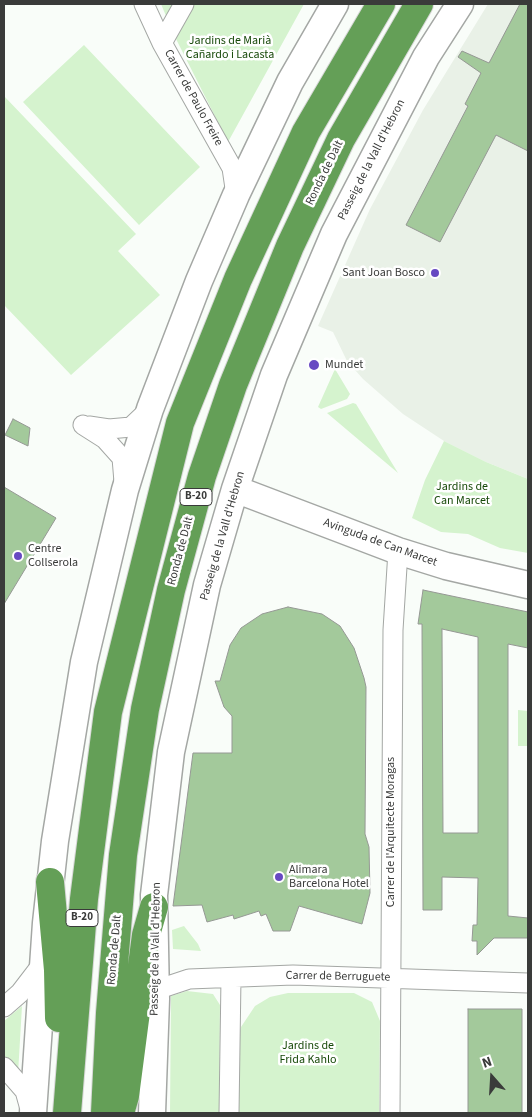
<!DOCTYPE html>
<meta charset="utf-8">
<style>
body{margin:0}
#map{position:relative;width:532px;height:1117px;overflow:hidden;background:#f9fdf9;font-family:"Source Sans 3",sans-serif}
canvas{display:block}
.frame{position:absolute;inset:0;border:5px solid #3a3b3a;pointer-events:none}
.north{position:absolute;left:467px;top:1052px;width:50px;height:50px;-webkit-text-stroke:4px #fff;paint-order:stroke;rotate:341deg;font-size:14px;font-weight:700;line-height:20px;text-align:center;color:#3a3b3a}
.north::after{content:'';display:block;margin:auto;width:18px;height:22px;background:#3a3b3a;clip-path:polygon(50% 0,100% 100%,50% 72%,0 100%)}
</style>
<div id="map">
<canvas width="532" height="1117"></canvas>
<div class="frame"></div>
<div class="north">N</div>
</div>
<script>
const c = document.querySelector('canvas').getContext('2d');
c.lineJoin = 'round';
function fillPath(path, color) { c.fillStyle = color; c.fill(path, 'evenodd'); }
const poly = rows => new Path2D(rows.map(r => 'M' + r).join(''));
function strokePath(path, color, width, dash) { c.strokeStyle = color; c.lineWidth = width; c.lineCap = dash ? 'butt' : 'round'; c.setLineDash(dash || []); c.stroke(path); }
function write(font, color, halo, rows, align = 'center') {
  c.font = font + ' "Source Sans 3",sans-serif'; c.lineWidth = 5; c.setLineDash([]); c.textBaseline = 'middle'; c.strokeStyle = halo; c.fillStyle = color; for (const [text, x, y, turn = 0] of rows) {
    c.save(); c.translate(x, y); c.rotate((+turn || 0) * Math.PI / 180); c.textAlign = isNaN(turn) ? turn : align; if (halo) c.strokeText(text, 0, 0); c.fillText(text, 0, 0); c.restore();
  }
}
fillPath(poly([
 [488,4,528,4,528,479,486,462,444,441,403,414,363,379,347,361,333,332,318,326,370,209,423,110]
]), '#e9f1e7');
fillPath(poly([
 [161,4,304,4,228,142,174,35],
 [84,45,200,167,139,225,23,102],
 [4,96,136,234,118,251,160,295,71,375,4,305],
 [335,369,350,394,347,399,321,409,318,407],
 [353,403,356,404,398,473,327,413],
 [444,441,486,462,528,479,528,553,500,548,468,534,441,532,412,518,425,480],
 [518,710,528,711,528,746,518,746],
 [184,926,198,944,201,951,173,949,172,930],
 [187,991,213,994,220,1005,219,1113,170,1113,171,996],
 [288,993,354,993,372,1002,380,1021,379,1113,237,1113,239,1034,241,1027,255,1006,270,997],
 [22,1006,18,1074,4,1061,4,1021]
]), '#d5f3ce');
const building = poly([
 [520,4,528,4,528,151,496,135,440,242,406,225,468,106,465,104,481,73,458,57,462,51,489,63,520,4],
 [13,419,30,428,28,446,5,435,13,419],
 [4,487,56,518,4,604,4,487],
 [423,590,528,612,528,648,508,644,508,916,528,918,528,938,494,938,477,955,477,941,472,941,473,925,477,925,478,878,442,877,442,910,423,910,422,624,418,624,423,590],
 [442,629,478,637,478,833,443,833,442,629],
 [288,607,322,614,340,626,354,648,364,678,366,687,365,834,369,847,370,893,362,924,299,906,290,931,273,931,266,914,261,916,259,911,234,919,233,915,207,922,202,905,173,906,193,753,232,753,232,716,224,707,215,681,220,681,230,645,241,628,262,614,288,607],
 [468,1009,522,1009,522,1113,468,1113,468,1009]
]);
fillPath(building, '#a3c99b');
strokePath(building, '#959894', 1);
const street = poly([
 [144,4,162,43,232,168,236,195],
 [162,43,184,4],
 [83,425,105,439,122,458,124,482],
 [89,426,109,429,131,427,149,410],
 [156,999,162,988,189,979,293,975,528,983],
 [4,1007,20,993,43,963],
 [4,1067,25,1091,30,1109],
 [229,1113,231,978],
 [390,1113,393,630,398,551]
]);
const secondary = poly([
 [235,489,398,551,446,566,528,585],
 [33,1113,46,923,55,841,84,662,125,490,150,409,199,281,236,195,290,82,335,4],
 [152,1113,156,999,154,895,171,752,207,585,235,489,274,375,334,234,426,57,460,4]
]);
const highway = poly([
 [50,882,58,970,59,1018],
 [67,1113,84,899,108,712,180,423,238,279,306,132,381,4],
 [105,1113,110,1013,123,855,145,709,171,590,202,476,233,385,290,246,341,139,419,4],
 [120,1113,125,1096,146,935,154,907]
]);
strokePath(street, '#a4a7a4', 21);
strokePath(secondary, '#a4a7a4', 29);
strokePath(highway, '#d8d8d8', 30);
strokePath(street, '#fff', 19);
strokePath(secondary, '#fff', 26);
strokePath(highway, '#649f57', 28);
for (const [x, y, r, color] of [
 [435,273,5,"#6749c2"],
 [314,365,6,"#6749c2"],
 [18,556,5,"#6749c2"],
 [279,877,5,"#6749c2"]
]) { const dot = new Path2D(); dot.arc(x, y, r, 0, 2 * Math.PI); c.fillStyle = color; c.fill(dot); strokePath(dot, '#fff', 2); }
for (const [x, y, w] of [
 [196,497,32],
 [82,918,32]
]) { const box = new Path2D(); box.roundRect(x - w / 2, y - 8.5, w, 17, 4); c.fillStyle = '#fff'; c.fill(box); strokePath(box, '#3a3b3a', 1); }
write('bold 11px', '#3a3b3a', null, [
 ["B-20",196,497],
 ["B-20",82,918]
]);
write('12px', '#174909', '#fff', [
 ["Jardins de Marià",230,41],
 ["Cañardo i Lacasta",230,55],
 ["Jardins de",462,487],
 ["Can Marcet",462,501],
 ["Jardins de",308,1046],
 ["Frida Kahlo",308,1060]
]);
write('12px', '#3a3b3a', '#fff', [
 ["Carrer de Paulo Freire",193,98,61],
 ["Passeig de la Vall d'Hebron",372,160,-63],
 ["Ronda de Dalt",325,173,-64],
 ["Passeig de la Vall d'Hebron",223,536,-74],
 ["Avinguda de Can Marcet",380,543,20],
 ["Ronda de Dalt",181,551,-75],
 ["Carrer de l'Arquitecte Moragas",391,832,-90],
 ["Passeig de la Vall d'Hebron",156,949,-89],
 ["Ronda de Dalt",115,950,-85],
 ["Carrer de Berruguete",338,977,1]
]);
write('12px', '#3a3b3a', '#fff', [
 ["Sant Joan Bosco",425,273,"right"],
 ["Mundet",325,365],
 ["Centre",28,549],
 ["Collserola",28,563],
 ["Alimara",289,870],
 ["Barcelona Hotel",289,884]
], 'left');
</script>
